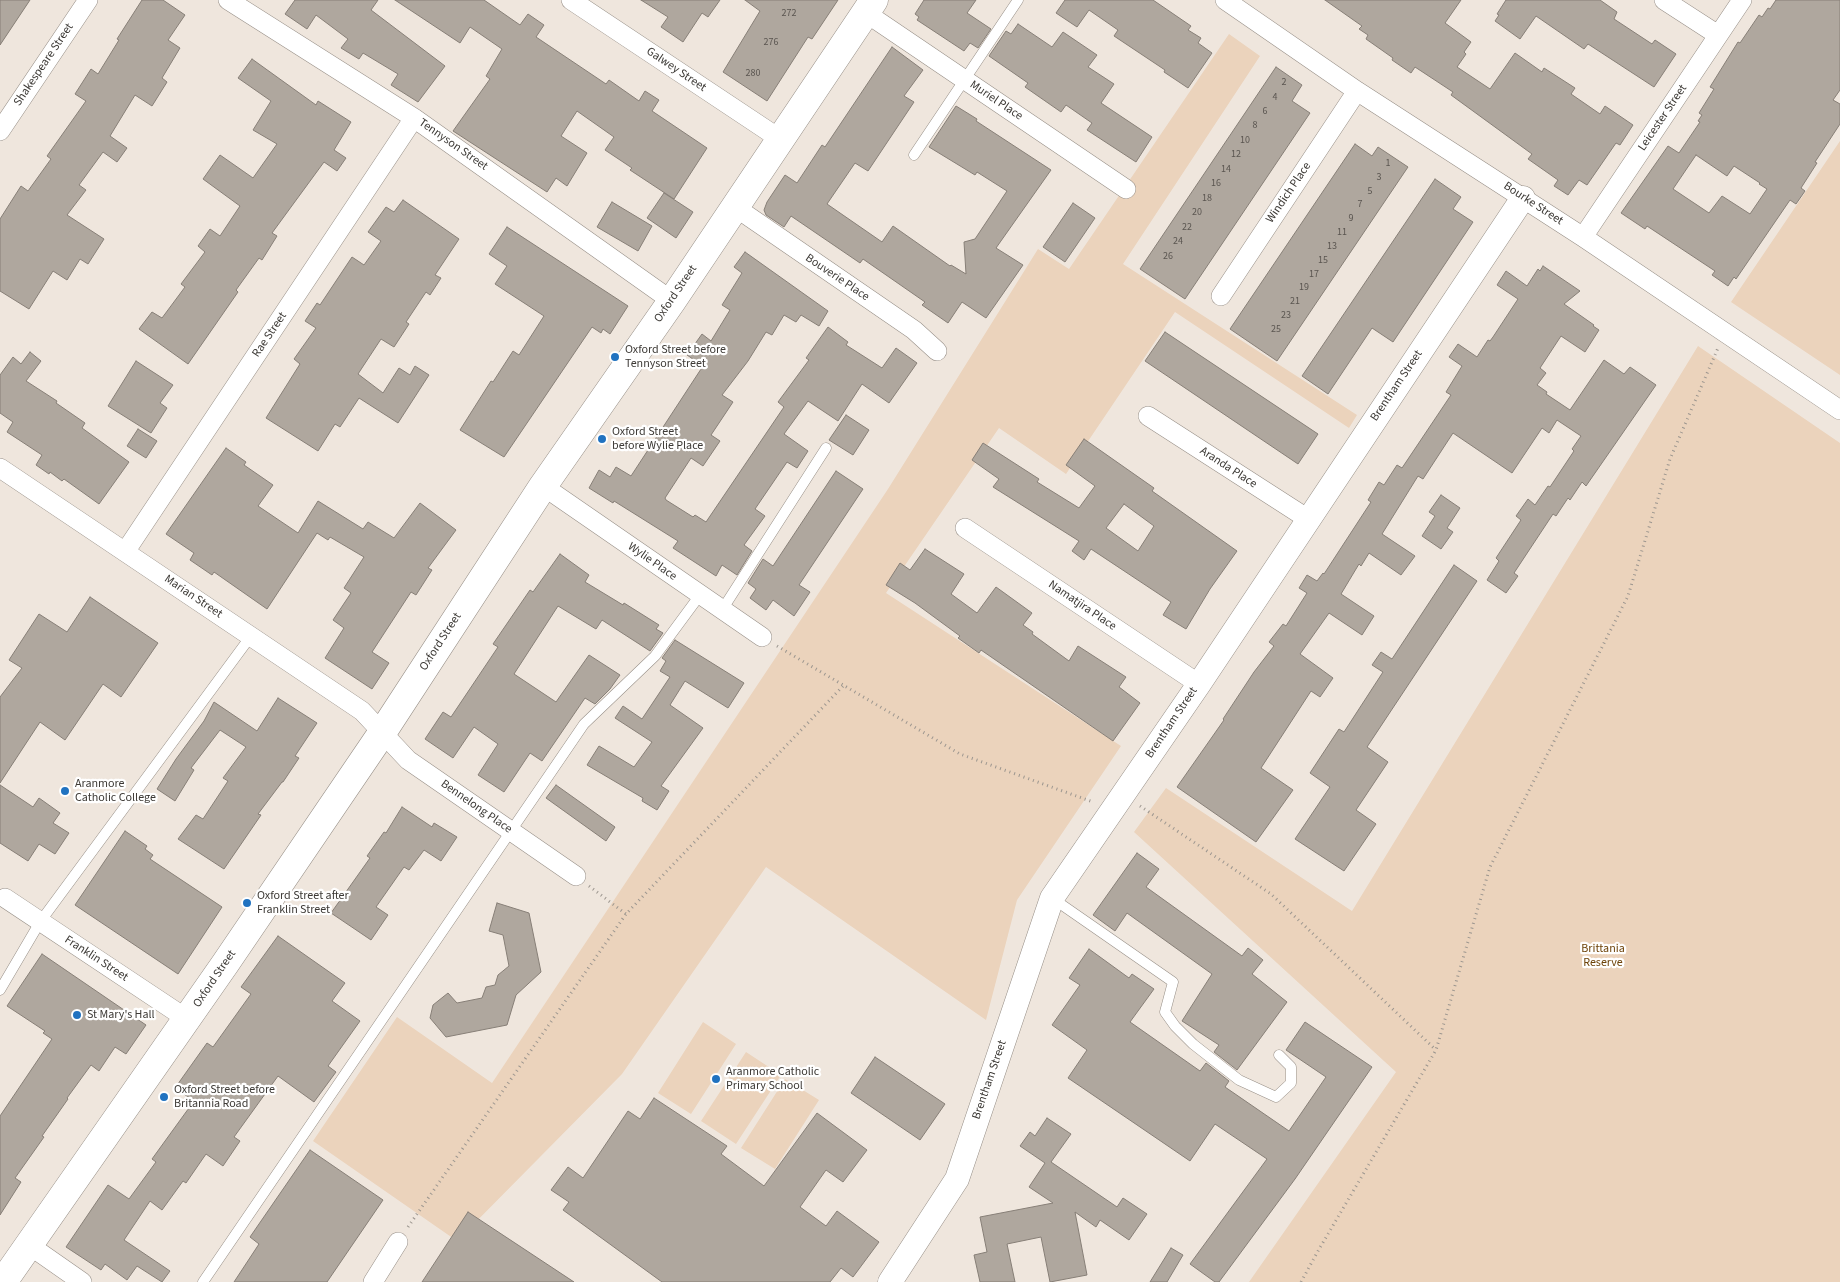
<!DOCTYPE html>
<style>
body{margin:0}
canvas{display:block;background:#efe6dd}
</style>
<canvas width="1840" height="1282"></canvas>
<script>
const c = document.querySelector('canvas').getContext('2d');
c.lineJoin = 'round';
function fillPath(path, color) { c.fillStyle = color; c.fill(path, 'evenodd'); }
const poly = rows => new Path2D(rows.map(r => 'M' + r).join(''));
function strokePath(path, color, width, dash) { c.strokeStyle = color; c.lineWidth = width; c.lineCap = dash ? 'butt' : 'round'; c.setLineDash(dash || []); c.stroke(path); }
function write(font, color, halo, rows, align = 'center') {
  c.font = font + ' "Source Sans 3",sans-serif'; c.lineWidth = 4.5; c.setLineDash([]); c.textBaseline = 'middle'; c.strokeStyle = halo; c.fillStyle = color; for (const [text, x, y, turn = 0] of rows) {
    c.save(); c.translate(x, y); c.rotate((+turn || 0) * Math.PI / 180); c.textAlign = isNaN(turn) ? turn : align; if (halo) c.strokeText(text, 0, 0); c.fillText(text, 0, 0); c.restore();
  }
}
fillPath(poly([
 [1229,34,1260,56,1123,264,1357,415,1349,428,1175,312,1066,474,999,428,886,593,1121,746,1017,900,986,1020,766,867,622,1074,457,1241,313,1141,397,1017,492,1083,888,489,1038,249,1069,269],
 [1840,141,1840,375,1731,302],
 [1698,346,1840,443,1840,1282,1249,1282,1396,1072,1134,832,1166,788,1352,911],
 [703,1022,736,1044,691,1114,658,1093],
 [746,1052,781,1075,736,1144,701,1121],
 [785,1079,819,1100,775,1169,741,1148]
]), '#ebd3bc');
const building = poly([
 [0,0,30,0,0,45,0,0],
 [142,0,163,0,185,15,168,40,180,48,162,78,167,82,152,106,135,95,110,136,127,148,117,162,103,152,79,185,86,190,67,215,104,239,88,264,80,259,67,280,53,271,29,309,0,291,0,219,21,186,28,191,51,159,47,156,86,101,75,94,91,69,98,74,119,40,117,39,142,0],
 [295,0,378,0,371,10,445,66,418,102,391,85,398,74,363,53,359,59,341,48,348,39,316,15,307,29,285,14,295,0],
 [395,0,484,0,520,25,528,14,544,25,536,37,606,84,609,80,639,101,645,91,659,100,652,111,707,148,674,199,630,170,632,168,605,150,614,137,577,111,561,136,587,153,567,186,556,178,547,192,453,131,490,79,486,76,502,49,470,27,460,43,395,0],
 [641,0,720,0,708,17,702,13,683,42,661,27,668,17,641,0],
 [745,0,838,0,812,39,808,37,767,101,723,72,760,11,745,0],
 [924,0,976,0,967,13,991,29,978,48,970,43,964,51,917,20,919,17,915,14,924,0],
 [1065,0,1153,0,1191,26,1188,30,1201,38,1198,43,1212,53,1188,88,1164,72,1165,70,1114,36,1118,30,1089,10,1077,27,1056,13,1065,0],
 [1325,0,1461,0,1445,23,1471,42,1464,52,1466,54,1457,67,1490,89,1515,53,1542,72,1544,68,1575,88,1571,94,1600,114,1605,106,1633,125,1620,145,1616,143,1587,185,1579,180,1568,195,1554,186,1558,180,1528,159,1532,154,1451,95,1453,92,1415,67,1411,73,1392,60,1393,58,1366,39,1368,35,1359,29,1362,26,1325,0],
 [1506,0,1600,0,1617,12,1614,19,1652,44,1655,40,1676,54,1654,87,1588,44,1584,49,1536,16,1520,39,1495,21,1499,15,1497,14,1506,0],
 [1776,0,1840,0,1840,90,1833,100,1840,104,1840,124,1815,162,1817,163,1801,188,1805,191,1796,204,1790,200,1736,279,1734,277,1728,286,1712,275,1715,271,1647,226,1645,229,1621,213,1668,146,1679,153,1700,122,1698,121,1702,115,1699,113,1714,89,1710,87,1738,42,1740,43,1759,15,1762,17,1768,8,1770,9,1776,0],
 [1696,155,1727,176,1734,166,1760,183,1759,184,1767,189,1750,214,1722,196,1709,213,1673,189,1696,155],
 [1018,24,1052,47,1063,32,1097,55,1088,67,1114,84,1101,103,1152,137,1136,162,1087,130,1092,123,1066,105,1061,112,1025,87,1028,83,989,56,1006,31,1011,34,1018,24],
 [892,47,923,70,904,96,914,102,868,171,855,163,827,204,882,242,893,226,950,266,951,265,966,274,964,242,975,239,1007,191,977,172,975,175,929,147,956,106,977,119,976,121,1051,170,996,248,1023,265,986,318,962,302,948,323,922,305,925,302,863,259,860,263,791,216,784,227,766,215,764,210,767,202,785,175,797,183,822,145,825,147,892,47],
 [252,59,316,105,318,101,351,122,334,150,346,158,337,171,324,162,272,233,277,236,262,260,259,258,236,290,238,292,188,364,139,329,152,312,162,318,185,287,181,284,205,252,198,246,210,229,220,236,240,206,203,179,220,155,253,178,277,144,253,130,271,101,238,78,252,59],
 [1276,67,1302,85,1292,101,1310,113,1185,299,1140,269,1276,67],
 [1355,144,1372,156,1378,147,1408,167,1277,361,1230,329,1355,144],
 [1435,179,1461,197,1453,209,1473,222,1393,342,1372,328,1328,394,1302,376,1435,179],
 [664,193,693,212,676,238,647,218,664,193],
 [403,200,459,239,435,275,441,278,430,295,426,292,406,322,409,324,394,347,381,339,358,374,383,393,399,368,410,375,415,366,429,375,398,423,359,398,340,427,335,424,318,451,266,418,300,364,294,359,316,328,305,321,317,303,320,305,352,257,364,265,381,241,368,232,386,207,394,212,403,200],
 [612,202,652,226,638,251,597,227,612,202],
 [1073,203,1095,218,1065,262,1043,247,1073,203],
 [507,227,628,306,610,334,603,329,601,333,592,327,504,457,460,430,491,381,493,382,513,351,519,355,544,316,495,284,507,266,489,254,507,227],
 [745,252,828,311,819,326,801,315,796,322,784,315,772,335,766,332,748,361,722,395,733,402,711,435,720,441,703,466,691,458,665,498,666,500,693,517,695,515,706,522,784,407,778,402,809,360,806,358,828,327,848,342,846,345,882,368,896,348,917,363,889,403,862,384,838,421,808,401,784,434,808,451,797,468,787,462,755,509,765,516,744,545,752,551,737,575,722,565,716,576,673,548,678,541,614,501,613,503,589,488,599,470,610,477,616,467,631,476,703,366,687,355,702,334,711,341,730,310,722,305,742,273,734,267,745,252],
 [1543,266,1580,291,1564,304,1594,325,1593,326,1599,330,1585,352,1561,336,1540,368,1546,373,1537,385,1547,392,1546,394,1570,410,1604,360,1624,374,1630,367,1656,385,1586,486,1582,482,1570,500,1568,498,1556,516,1553,514,1514,573,1518,576,1506,593,1487,580,1499,561,1496,558,1521,520,1516,516,1528,499,1535,505,1548,486,1550,487,1574,451,1572,449,1581,436,1557,420,1549,433,1542,428,1512,473,1453,433,1423,479,1418,476,1382,534,1415,556,1401,575,1369,553,1361,566,1359,564,1341,594,1374,616,1362,635,1329,613,1300,654,1333,678,1320,697,1311,691,1261,768,1293,790,1256,842,1177,787,1224,720,1223,719,1254,672,1274,646,1269,642,1283,624,1286,626,1307,593,1299,588,1307,575,1317,581,1323,573,1324,574,1371,502,1368,500,1379,482,1384,485,1397,465,1402,468,1451,395,1446,392,1462,366,1449,357,1458,344,1477,357,1488,340,1490,341,1493,337,1518,299,1497,285,1506,271,1527,286,1538,269,1540,271,1543,266],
 [1165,332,1318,434,1298,464,1145,361,1165,332],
 [30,352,41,361,26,381,57,401,56,403,85,423,82,428,129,462,99,504,64,479,62,481,50,472,49,474,36,465,42,455,7,432,13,422,0,413,0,375,13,357,21,364,30,352],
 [136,361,173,385,160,403,167,408,151,433,108,406,136,361],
 [846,415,869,430,853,455,829,440,846,415],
 [138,429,157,441,146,458,127,446,138,429],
 [1084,439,1154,488,1152,491,1237,551,1210,589,1186,629,1163,615,1171,602,1091,549,1084,560,1072,551,1079,541,993,487,999,479,972,460,983,443,1039,479,1037,482,1079,508,1095,486,1066,465,1084,439],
 [1124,504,1154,526,1138,551,1106,528,1124,504],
 [226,448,246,462,244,465,273,485,258,506,298,533,318,501,363,529,368,522,394,538,420,503,456,530,428,568,432,570,416,595,411,592,372,652,389,663,372,689,325,658,344,628,333,620,351,593,344,588,364,557,330,537,328,540,317,533,267,609,214,572,212,575,190,560,194,553,166,534,226,448],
 [836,471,863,489,799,585,810,592,794,616,773,600,766,610,750,598,756,589,748,583,763,559,773,566,836,471],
 [1441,495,1460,508,1447,528,1453,532,1441,549,1422,536,1435,516,1429,512,1441,495],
 [925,549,964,574,951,594,977,613,996,587,1032,613,1023,625,1033,632,1032,634,1069,661,1078,646,1126,677,1119,687,1140,703,1113,741,981,650,979,653,958,638,960,636,915,603,886,585,900,563,910,570,925,549],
 [560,554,589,575,585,582,623,605,624,603,659,625,656,629,663,633,650,651,602,620,596,629,558,606,514,674,556,702,589,655,620,675,610,689,595,704,585,698,542,761,530,753,504,792,478,775,498,744,474,727,453,758,425,739,443,712,451,717,498,647,493,644,530,590,533,592,560,554],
 [1454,565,1477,581,1367,747,1388,762,1356,810,1376,824,1344,871,1295,839,1330,787,1310,773,1339,729,1344,732,1383,672,1372,665,1381,652,1392,659,1454,565],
 [90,597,158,643,121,697,103,684,65,740,40,722,0,783,0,697,22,668,9,660,39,614,67,632,90,597],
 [675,640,744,683,728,708,685,681,670,705,703,728,661,786,669,791,657,810,642,801,643,798,587,765,599,746,634,767,652,742,615,718,623,706,642,719,670,677,660,671,666,661,662,658,675,640],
 [278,698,317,723,295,756,299,758,283,782,282,782,258,814,261,815,224,869,178,839,196,815,203,819,228,781,223,778,246,747,220,730,191,768,194,770,175,801,157,789,176,759,204,721,214,702,257,731,278,698],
 [0,785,33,807,39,798,60,813,53,823,69,833,55,854,39,844,28,861,0,843,0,785],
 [556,785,615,827,606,841,546,798,556,785],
 [402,807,432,827,434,823,457,837,441,861,424,850,409,870,404,867,376,907,388,915,371,940,331,913,370,858,367,856,384,832,386,833,402,807],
 [125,831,147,846,145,849,153,855,150,859,222,907,178,974,75,905,125,831],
 [1137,853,1159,869,1146,887,1242,956,1248,948,1263,960,1252,974,1287,1002,1237,1070,1214,1052,1219,1045,1182,1021,1212,974,1127,913,1115,931,1093,915,1137,853],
 [497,903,529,913,541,972,516,995,507,1025,446,1037,430,1018,433,1005,448,993,457,1003,482,998,486,987,495,985,498,975,509,966,503,935,489,931,497,903],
 [278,936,345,983,332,1001,360,1021,328,1066,336,1072,314,1102,278,1076,234,1137,240,1141,223,1166,206,1154,186,1183,183,1181,162,1210,150,1201,124,1240,170,1271,162,1282,137,1266,127,1280,105,1264,101,1270,66,1247,108,1185,129,1199,156,1162,152,1159,194,1101,175,1088,207,1043,213,1047,251,994,241,987,278,936],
 [1089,949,1129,978,1132,974,1154,989,1130,1022,1200,1071,1206,1063,1229,1081,1225,1087,1289,1131,1326,1077,1286,1050,1305,1022,1372,1067,1295,1179,1219,1282,1215,1282,1190,1264,1267,1159,1215,1124,1190,1161,1068,1078,1087,1050,1052,1025,1080,985,1069,978,1089,949],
 [42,954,146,1025,126,1054,115,1047,99,1071,91,1065,67,1098,68,1099,42,1136,44,1137,15,1178,21,1182,0,1215,0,1116,52,1039,43,1033,45,1031,7,1006,42,954],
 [875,1057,945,1104,920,1140,851,1093,875,1057],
 [654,1098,727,1146,721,1154,764,1186,817,1113,867,1150,843,1182,826,1170,800,1207,826,1226,837,1211,879,1242,853,1277,841,1268,830,1282,662,1282,563,1210,569,1202,551,1190,568,1167,583,1178,628,1111,640,1119,654,1098],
 [1047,1118,1071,1134,1051,1162,1117,1207,1123,1198,1147,1214,1129,1240,1100,1220,1096,1227,1075,1212,1087,1275,1050,1282,1041,1237,1007,1244,1015,1282,980,1282,974,1255,987,1252,980,1217,1053,1203,1029,1187,1045,1163,1020,1146,1030,1132,1035,1136,1047,1118],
 [310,1150,383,1200,327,1282,234,1282,259,1244,250,1237,310,1150],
 [468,1212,574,1282,422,1282,468,1212],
 [1171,1248,1183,1255,1167,1282,1150,1282,1171,1248]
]);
fillPath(building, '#afa79e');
strokePath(building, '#877f77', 1);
const service = poly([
 [914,155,1018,0],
 [722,610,826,448],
 [1052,898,1173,982,1165,1012,1175,1026,1193,1044,1239,1080,1276,1097,1291,1083,1291,1067,1279,1055],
 [0,990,40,922,251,636],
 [203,1282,584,724,655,656,700,595]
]);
const minor = poly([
 [228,0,414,118,672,301],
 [571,0,780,139],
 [1225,0,1357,91,1583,237,1840,410],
 [1664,0,1718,35],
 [866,13,1126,189],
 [0,131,88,0],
 [735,207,914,330,937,351],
 [1583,237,1742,0],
 [1221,296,1357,91],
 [1148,416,1308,519],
 [0,468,362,711,408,760,576,876],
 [543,486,762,637],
 [965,528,1199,684],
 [125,552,414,118],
 [5,898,187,1019],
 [29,1245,82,1282],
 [373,1282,398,1242]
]);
const tertiary = poly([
 [890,1282,957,1179,1052,898,1199,684,1523,198]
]);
const primary = poly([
 [3,1282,225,964,382,733,543,486,672,301,874,0]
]);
strokePath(service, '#978f87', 11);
strokePath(minor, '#978f87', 20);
strokePath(tertiary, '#978f87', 25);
strokePath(primary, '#978f87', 29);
strokePath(poly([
 [777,646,960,754,1093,802],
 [1140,806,1271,894,1436,1050],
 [589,886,626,914],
 [408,1227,626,914,844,685],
 [1301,1282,1318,1251,1436,1050,1490,867,1628,596,1670,459,1718,348]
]), '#9c968f', 3, [1, 4]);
strokePath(service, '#fff', 10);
strokePath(minor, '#fff', 19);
strokePath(tertiary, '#fff', 24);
strokePath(primary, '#fff', 28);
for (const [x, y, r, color] of [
 [615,357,5,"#2072c0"],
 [602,439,5,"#2072c0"],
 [65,791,5,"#2072c0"],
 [247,903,5,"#2072c0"],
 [77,1015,5,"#2072c0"],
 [716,1079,5,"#2072c0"],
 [164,1097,5,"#2072c0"]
]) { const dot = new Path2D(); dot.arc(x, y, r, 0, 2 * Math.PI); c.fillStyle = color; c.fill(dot); strokePath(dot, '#fff', 2); }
write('10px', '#5a5550', null, [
 ["272",789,14],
 ["276",771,43],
 ["280",753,74],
 ["2",1284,83],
 ["4",1275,98],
 ["6",1265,112],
 ["8",1255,126],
 ["10",1245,141],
 ["12",1236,155],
 ["1",1388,164],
 ["14",1226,170],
 ["3",1379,178],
 ["16",1216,184],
 ["5",1370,192],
 ["18",1207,199],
 ["7",1360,205],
 ["20",1197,213],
 ["9",1351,219],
 ["22",1187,228],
 ["11",1342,233],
 ["24",1178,242],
 ["13",1332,247],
 ["26",1168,257],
 ["15",1323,261],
 ["17",1314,275],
 ["19",1304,288],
 ["21",1295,302],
 ["23",1286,316],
 ["25",1276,330]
]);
write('12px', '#3d3a36', '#fff', [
 ["Shakespeare Street",44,65,-56],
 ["Galwey Street",676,70,34],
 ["Muriel Place",996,101,34],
 ["Leicester Street",1663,118,-56],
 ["Tennyson Street",453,145,35],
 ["Windich Place",1289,193,-56],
 ["Bourke Street",1533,204,33],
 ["Bouverie Place",837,278,34],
 ["Oxford Street",676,294,-56],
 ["Rae Street",270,335,-56],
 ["Brentham Street",1397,386,-56],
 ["Aranda Place",1228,468,33],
 ["Wylie Place",652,562,35],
 ["Marian Street",193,597,34],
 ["Namatjira Place",1082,606,34],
 ["Oxford Street",441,642,-57],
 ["Brentham Street",1172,723,-56],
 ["Bennelong Place",476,807,35],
 ["Franklin Street",96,959,33],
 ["Oxford Street",215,979,-56],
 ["Brentham Street",990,1080,-71]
]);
write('12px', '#3d3a36', '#fff', [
 ["Oxford Street before",625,350],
 ["Tennyson Street",625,364],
 ["Oxford Street",612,432],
 ["before Wylie Place",612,446],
 ["Aranmore",75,784],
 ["Catholic College",75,798],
 ["Oxford Street after",257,896],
 ["Franklin Street",257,910],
 ["St Mary's Hall",87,1015],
 ["Aranmore Catholic",726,1072],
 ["Primary School",726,1086],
 ["Oxford Street before",174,1090],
 ["Britannia Road",174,1104]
], 'left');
write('12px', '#6e440a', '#fff', [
 ["Brittania",1603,949],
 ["Reserve",1603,963]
]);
</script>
